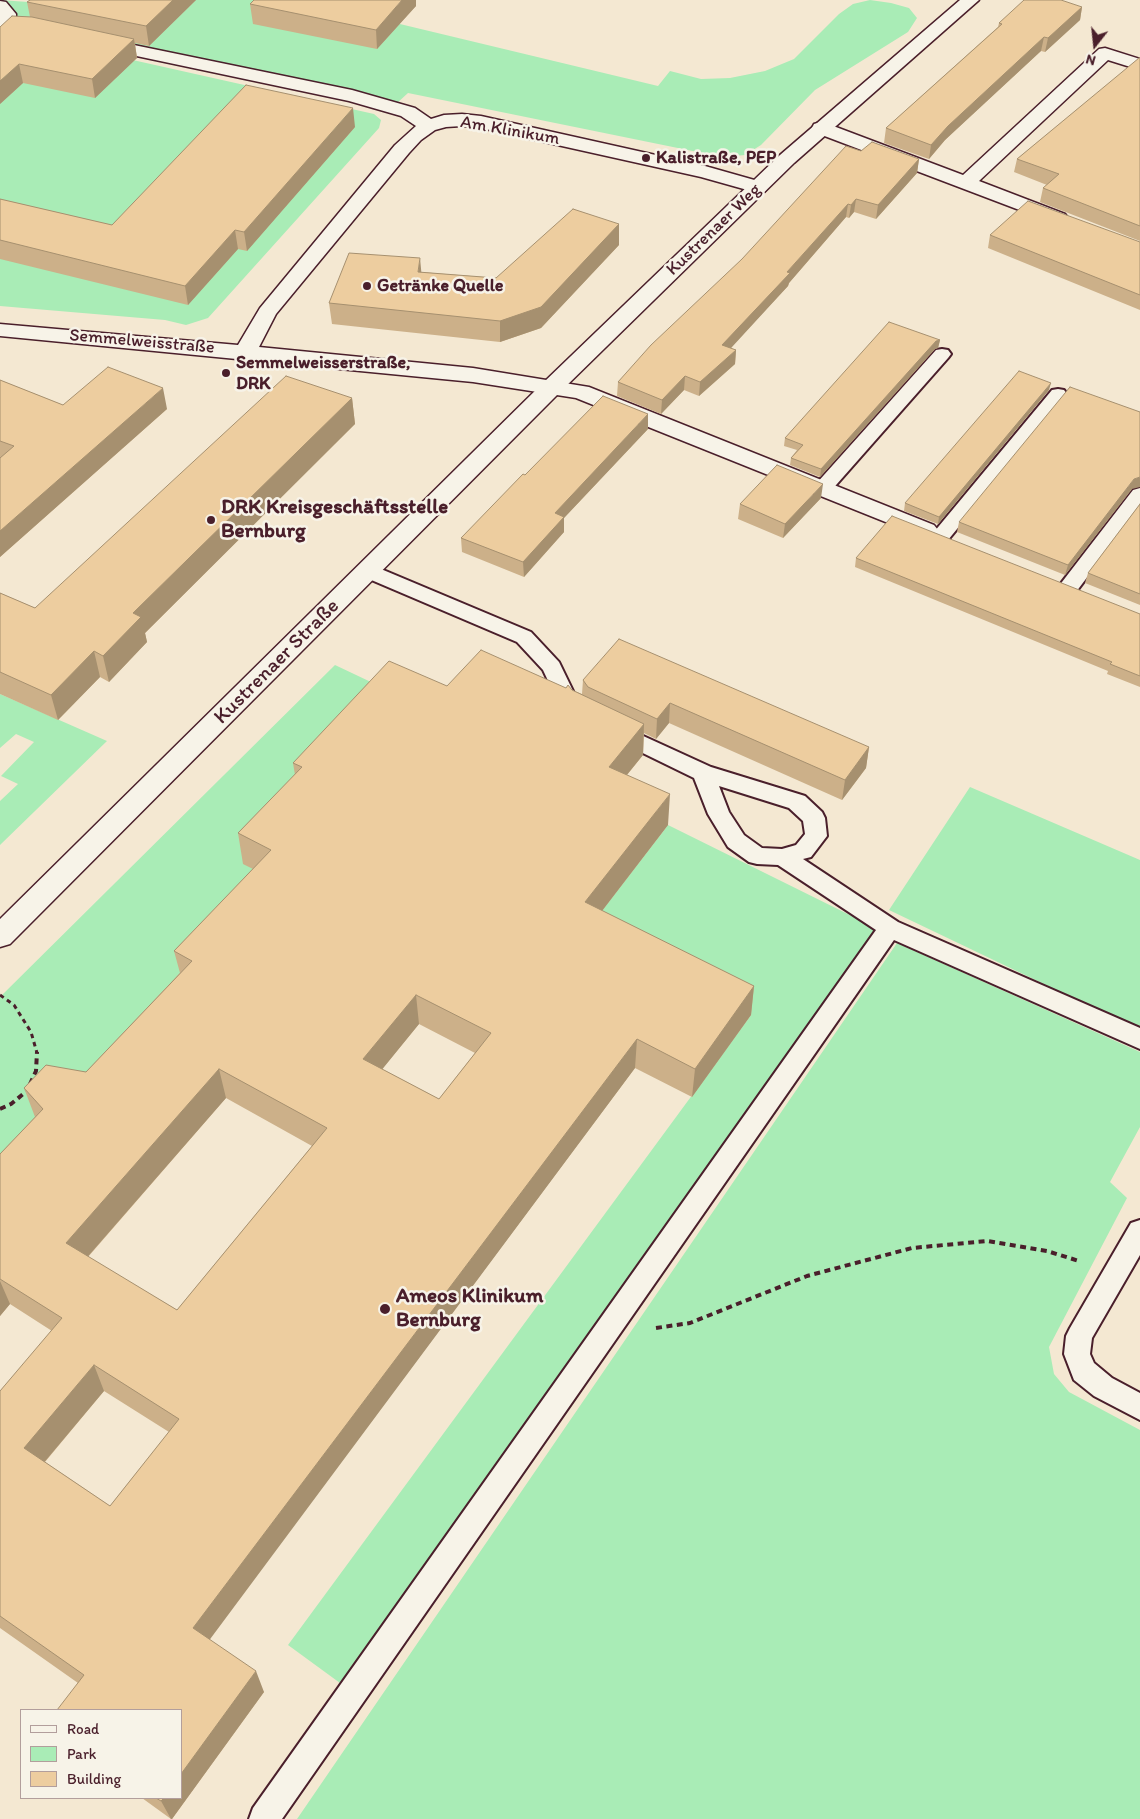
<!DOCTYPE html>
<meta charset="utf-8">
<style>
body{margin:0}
#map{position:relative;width:1140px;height:1819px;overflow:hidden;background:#f4e8d2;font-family:Itim,sans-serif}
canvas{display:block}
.legend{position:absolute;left:20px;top:1709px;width:162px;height:90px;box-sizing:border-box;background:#f7f3e8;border:1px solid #b29e9c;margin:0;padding:6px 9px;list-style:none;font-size:15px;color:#4a1f2b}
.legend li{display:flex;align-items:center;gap:10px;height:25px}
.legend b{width:25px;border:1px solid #b29e9c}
.north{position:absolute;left:1070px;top:20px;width:50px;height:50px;-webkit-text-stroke:4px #f7f3e8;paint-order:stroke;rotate:196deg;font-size:14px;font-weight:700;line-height:20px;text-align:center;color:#4a1f2b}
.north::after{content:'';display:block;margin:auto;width:18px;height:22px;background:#4a1f2b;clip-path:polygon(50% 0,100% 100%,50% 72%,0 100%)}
</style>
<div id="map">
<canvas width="1140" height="1819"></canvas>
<ul class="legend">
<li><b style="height:6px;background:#f7f3e8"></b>Road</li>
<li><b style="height:14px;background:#a9ecb6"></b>Park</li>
<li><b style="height:14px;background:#edcd9f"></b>Building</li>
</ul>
<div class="north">N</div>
</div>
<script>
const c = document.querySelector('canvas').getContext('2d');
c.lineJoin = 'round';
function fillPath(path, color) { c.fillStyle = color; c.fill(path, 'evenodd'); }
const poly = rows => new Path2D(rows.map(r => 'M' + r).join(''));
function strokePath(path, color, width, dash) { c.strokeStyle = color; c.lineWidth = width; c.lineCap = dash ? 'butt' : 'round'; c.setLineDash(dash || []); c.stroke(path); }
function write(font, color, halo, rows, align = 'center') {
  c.font = font + ' Itim,sans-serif'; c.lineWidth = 5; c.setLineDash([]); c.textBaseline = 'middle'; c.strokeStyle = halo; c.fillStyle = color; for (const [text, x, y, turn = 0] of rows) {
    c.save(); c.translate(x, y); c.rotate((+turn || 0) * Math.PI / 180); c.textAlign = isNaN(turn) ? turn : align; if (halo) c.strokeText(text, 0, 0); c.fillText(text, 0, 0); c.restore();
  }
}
fillPath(poly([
 [0,0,28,2,31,0,300,0,658,86,670,71,701,79,730,78,765,71,794,59,839,14,853,4,870,0,891,3,909,8,917,18,908,32,815,90,761,145,745,155,722,157,408,93,396,104,0,24],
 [21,35,374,114,381,120,379,128,208,318,186,325,165,320,0,306,0,36],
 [335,665,392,692,244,863,276,881,0,1196,0,997],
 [0,694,107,741,0,845,0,801,18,784,1,776,34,742,16,734,0,748],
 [970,787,1140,860,1140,1030,889,910],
 [668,825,876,928,340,1683,288,1645,751,1015,587,930],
 [897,943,1140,1052,1140,1127,1110,1182,1127,1198,1049,1347,1054,1374,1069,1392,1140,1430,1140,1819,297,1819]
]), '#a9ecb6');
const service = poly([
 [942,349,948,350,951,354,948,358,829,493,822,495,815,493,813,489,815,485,936,350,942,349],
 [1058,389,1064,390,1067,394,1064,398,948,540,941,542,934,540,931,536,934,532,1052,390,1058,389],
 [1140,488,1140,507,1076,592,1069,594,1062,592,1059,587,1062,582,1133,490,1140,488],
 [369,564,531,632,559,662,574,693,588,711,585,716,578,718,571,716,558,702,543,670,517,642,362,576,359,571,362,566,369,564],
 [617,724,711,767,805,796,822,812,825,818,827,836,811,857,803,859,898,922,1140,1028,1140,1049,894,940,282,1819,249,1819,253,1808,876,930,778,865,757,864,749,862,728,847,708,814,694,778,610,737,607,732,610,727,617,724],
 [719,786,789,808,803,821,805,834,796,845,782,849,762,848,744,835,729,812,719,786],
 [1140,1220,1140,1255,1092,1338,1090,1354,1094,1363,1112,1378,1140,1393,1140,1420,1094,1396,1074,1380,1064,1354,1066,1336,1070,1328,1131,1223,1140,1220]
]);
const minor = poly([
 [0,1,6,2,16,14,16,28,13,32,7,33,0,31,0,1],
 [100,38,352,90,415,108,431,119,444,115,462,114,481,116,705,166,765,183,768,187,765,191,758,193,701,177,481,128,462,126,446,127,435,130,421,140,409,153,276,314,259,347,473,368,589,387,934,525,938,530,934,535,926,538,918,535,576,398,473,382,0,336,0,324,238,345,260,308,395,145,416,126,401,116,349,101,94,47,91,43,94,39,100,38],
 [1105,48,1140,59,1140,70,1108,60,979,181,1065,214,1068,218,1065,222,1058,224,1051,222,814,132,812,128,814,124,821,122,828,124,963,175,1099,49,1105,48]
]);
const tertiary = poly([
 [960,0,979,0,794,163,560,392,10,944,0,947,0,919,544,382,780,155,960,0]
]);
strokePath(service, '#4a1f2b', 4);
strokePath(minor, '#4a1f2b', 3);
strokePath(tertiary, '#4a1f2b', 3);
strokePath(poly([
 [0,995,14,1005,31,1032,37,1053]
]), '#4a1f2b', 3, [4.5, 4]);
strokePath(poly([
 [30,1084,36,1071,37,1052],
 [0,1109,11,1104,28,1090],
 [656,1328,690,1323,807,1276,912,1248,987,1241,1047,1251,1079,1261]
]), '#4a1f2b', 4, [6, 4.5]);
fillPath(service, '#f7f3e8');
fillPath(minor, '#f7f3e8');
fillPath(tertiary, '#f7f3e8');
fillPath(poly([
 [30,0,196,0,149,46,135,43,137,58,95,98,23,83,0,104,30,17,27,2],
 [250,4,416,6,377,49,253,24],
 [1082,7,1080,20,1045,52,1041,51,945,140,929,159,884,143,886,128,998,27,999,23],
 [1140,58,1140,241,1040,202,1043,188,1047,185,1014,172,1017,159],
 [355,127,247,251,238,249,188,305,0,259,0,199,112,225],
 [861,151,919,159,917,173,876,219,854,212,849,218,846,217,789,283,788,286,730,348,736,350,735,364,699,396,684,390,661,414,617,396,618,382],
 [990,235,1140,242,1140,310,988,248],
 [619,245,541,328,500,342,332,324,329,303,421,272,496,278],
 [940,340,938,348,935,349,820,477,790,465,791,458,797,450,784,446,785,438],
 [0,380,63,405,167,409,0,557],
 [1049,390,938,524,904,511,905,503],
 [352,398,355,424,145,633,147,642,109,682,100,677,58,720,0,694,0,593,35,608],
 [648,429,564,518,564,532,524,577,462,552,461,538,525,475],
 [1132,489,1065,575,957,532,959,522],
 [821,498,783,538,738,519,740,504],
 [1140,504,1140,605,1085,583,1088,573],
 [856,558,1140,614,1140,687,1107,674,1108,671,855,567],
 [583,680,869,747,866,768,842,800,669,723,656,739,644,733,643,755,627,775,668,825,602,911,754,986,751,1015,692,1097,635,1068,209,1639,264,1692,172,1819,171,1819,142,1798,181,1798,78,1683,0,1628,0,1391,52,1331,10,1304,0,1316,0,1154,35,1117,24,1088,86,1072,180,973,174,951,253,869,243,864,238,833,295,775,293,763,447,686,566,688,572,690,582,694],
 [419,1024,475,1053,439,1099,382,1069],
 [226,1098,312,1146,177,1310,88,1257],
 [104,1391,169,1432,110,1506,45,1462]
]), '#ccb089');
fillPath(poly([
 [173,0,196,0,149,46,146,26],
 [402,0,416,0,416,6,377,49,376,30],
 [1082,7,1080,20,1045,52,1048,38],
 [1044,37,1041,51,945,140,929,159,931,145,948,126],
 [134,39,137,58,95,98,92,79],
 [19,64,23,83,0,104,0,81],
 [353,108,355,127,247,251,244,232],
 [919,159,917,173,876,219,878,205],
 [856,199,854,212,849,218,851,205],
 [848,204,846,217,789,283,788,286,721,359,722,345],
 [619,224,619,245,541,328,500,342,500,321],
 [235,230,238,249,188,305,185,286],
 [420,258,422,279,418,272],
 [940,340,938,348,935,349,820,477,821,469,936,341],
 [736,350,735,364,699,396,700,382],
 [685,376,684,390,661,414,662,400],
 [1051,383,1049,390,938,524,939,517],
 [163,388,167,409,0,557,0,531],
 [352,398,355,424,145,633,147,642,109,682,103,656,133,613],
 [648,414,648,429,564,518,564,532,524,577,523,562,555,513],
 [1140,477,1140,487,1132,489,1065,575,1068,565,1134,479],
 [823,484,821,498,783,538,785,524],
 [94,651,100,677,58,720,51,695],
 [670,703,669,723,656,739,657,719],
 [644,724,643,755,608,798,609,767],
 [869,747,866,768,842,800,845,780],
 [670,794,668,825,585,933,585,902],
 [754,986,751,1015,692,1097,695,1069],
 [416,995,419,1024,367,1088,363,1059],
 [637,1039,635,1068,202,1650,193,1628],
 [219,1069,226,1098,76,1270,66,1243],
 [0,1281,10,1304,0,1316],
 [94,1365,104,1391,36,1472,24,1448],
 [256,1671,264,1692,172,1819,171,1819,161,1801,164,1798,181,1798,181,1774]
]), '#a6906f');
const building = poly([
 [30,0,173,0,146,26,27,2,30,0],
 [254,0,402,0,376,30,250,4,254,0],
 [1024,0,1061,0,1082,7,1048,38,1044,37,948,126,931,145,886,128,1002,24,999,23,1024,0],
 [12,16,32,17,134,39,92,79,19,64,0,81,0,27,12,16],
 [1139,58,1140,58,1140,226,1043,188,1059,174,1017,159,1139,58],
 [246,85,353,108,244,232,235,230,185,286,0,240,0,199,112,225,246,85],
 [872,142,919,159,878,205,856,199,851,205,848,204,787,272,790,273,722,345,736,350,700,382,685,376,662,400,618,382,651,345,742,259,846,146,861,151,872,142],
 [1028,201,1140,242,1140,295,990,235,1028,201],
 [573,209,619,224,541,307,500,321,329,303,349,253,420,258,418,272,496,278,573,209],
 [889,322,940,340,936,341,821,469,791,458,803,445,785,438,889,322],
 [108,367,163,388,0,531,0,458,14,446,0,441,0,380,63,405,108,367],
 [1019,371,1051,383,939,517,905,503,1019,371],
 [286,376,352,398,133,613,141,617,103,656,94,651,51,695,0,672,0,593,35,608,286,376],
 [1070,387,1140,412,1140,477,1134,479,1068,565,959,522,1070,387],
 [603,396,648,414,555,513,564,517,523,562,461,538,523,474,525,475,603,396],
 [777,465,823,484,785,524,740,504,777,465],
 [1140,504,1140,594,1088,573,1140,504],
 [892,516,1140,614,1140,676,1110,664,1112,662,856,558,892,516],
 [619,639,869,747,845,780,670,703,657,719,588,687,583,680,619,639],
 [481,650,566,688,568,685,572,690,644,724,609,767,670,794,585,902,754,986,695,1069,637,1039,193,1628,256,1671,181,1774,181,1710,57,1710,84,1675,0,1616,0,1391,62,1318,0,1279,0,1154,43,1109,24,1088,46,1065,86,1072,192,961,174,951,271,850,238,833,302,767,293,763,389,661,447,686,481,650],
 [416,995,491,1033,439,1099,363,1059,416,995],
 [219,1069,327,1128,177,1310,66,1243,219,1069],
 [94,1365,179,1419,110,1506,24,1448,94,1365],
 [156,1798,164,1798,161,1801,156,1798]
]);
fillPath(building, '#edcd9f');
strokePath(building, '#a6906f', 1);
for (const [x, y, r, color] of [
 [646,158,5,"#4a1f2b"],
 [367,286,5,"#4a1f2b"],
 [226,373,5,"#4a1f2b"],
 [211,520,5,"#4a1f2b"],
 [385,1309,6,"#4a1f2b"]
]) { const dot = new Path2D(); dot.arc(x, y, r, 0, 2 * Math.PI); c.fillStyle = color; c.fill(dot); strokePath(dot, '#f7f3e8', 2); }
write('18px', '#4a1f2b', '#f7f3e8', [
 ["Am Klinikum",510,131,10],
 ["Kustrenaer Weg",714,230,-44],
 ["Semmelweisstraße",142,342,5]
]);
write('bold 18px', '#4a1f2b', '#f7f3e8', [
 ["Kalistraße, PEP",656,158],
 ["Getränke Quelle",377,286],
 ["Semmelweisserstraße,",236,363],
 ["DRK",236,384]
], 'left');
write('bold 21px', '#4a1f2b', '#f7f3e8', [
 ["DRK Kreisgeschäftsstelle",221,508],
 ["Bernburg",221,532],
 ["Ameos Klinikum",396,1297],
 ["Bernburg",396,1321]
], 'left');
write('21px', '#4a1f2b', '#f7f3e8', [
 ["Kustrenaer Straße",277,662,-45]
]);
</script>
